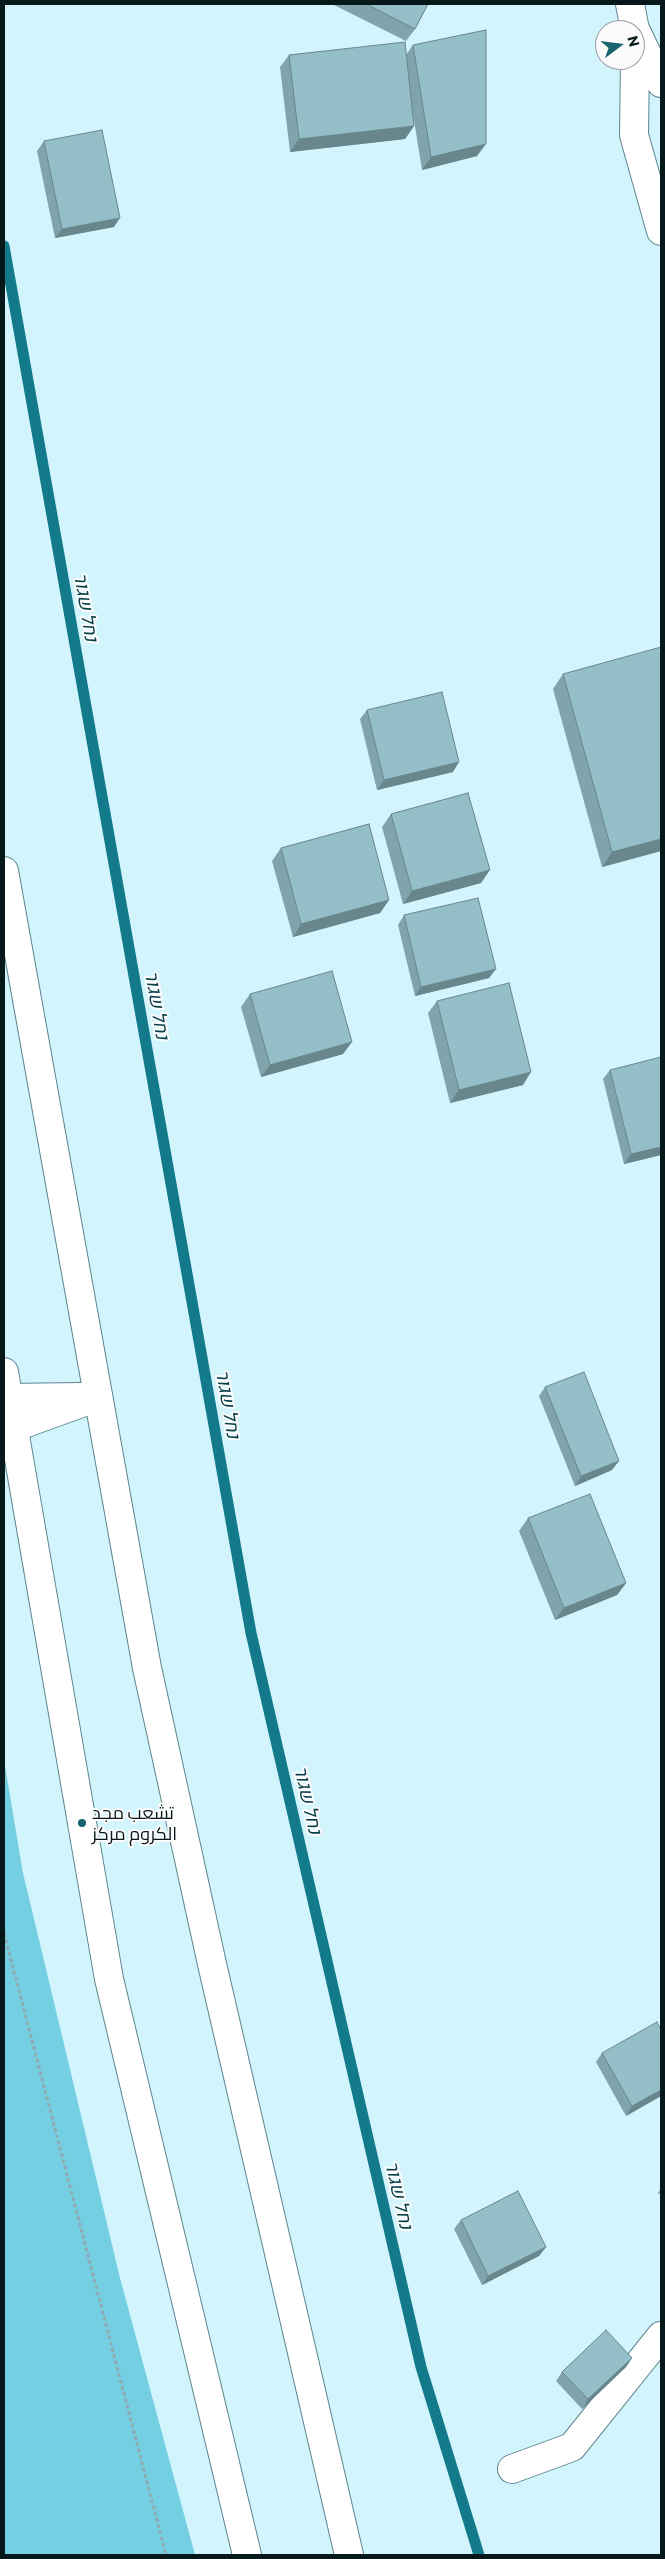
<!DOCTYPE html>
<meta charset="utf-8">
<style>
body{margin:0}
#map{position:relative;width:665px;height:2559px;overflow:hidden;background:#d2f5fd;font-family:Commissioner,sans-serif}
canvas{display:block}
.frame{position:absolute;inset:0;border:5px solid #07181b;pointer-events:none}
.north{position:absolute;left:595px;top:20px;width:50px;height:50px;box-sizing:border-box;background:#fbfbfb;border:1px solid #99a0a1;border-radius:50%;rotate:75deg;font-size:14px;font-weight:700;line-height:20px;text-align:center;color:#07181b}
.north::after{content:'';display:block;margin:auto;width:18px;height:22px;background:#196370;clip-path:polygon(50% 0,100% 100%,50% 72%,0 100%)}
</style>
<div id="map">
<canvas width="665" height="2559"></canvas>
<div class="frame"></div>
<div class="north">N</div>
</div>
<script>
const c = document.querySelector('canvas').getContext('2d');
c.lineJoin = 'round';
function fillPath(path, color) { c.fillStyle = color; c.fill(path, 'evenodd'); }
const poly = rows => new Path2D(rows.map(r => 'M' + r).join(''));
function strokePath(path, color, width, dash) { c.strokeStyle = color; c.lineWidth = width; c.lineCap = dash ? 'butt' : 'round'; c.setLineDash(dash || []); c.stroke(path); }
function write(font, color, halo, rows, align = 'center') {
  c.font = font + ' Commissioner,Cairo,Heebo,sans-serif'; c.lineWidth = 4; c.setLineDash([]); c.textBaseline = 'middle'; c.strokeStyle = halo; c.fillStyle = color; for (const [text, x, y, turn = 0] of rows) {
    c.save(); c.translate(x, y); c.rotate((+turn || 0) * Math.PI / 180); c.textAlign = isNaN(turn) ? turn : align; if (halo) c.strokeText(text, 0, 0); c.fillText(text, 0, 0); c.restore();
  }
}
fillPath(poly([
 [4,1760,23,1873,120,2278,195,2555,4,2555]
]), '#75cfe2');
strokePath(poly([
 [4,246,251,1633,421,2367,479,2555]
]), '#137a8b', 11);
const minor = poly([
 [630,4,635,30],
 [635,29,661,83],
 [635,60,634,135,661,231],
 [4,1398,82,1397],
 [4,1431,98,1397],
 [512,2469,572,2447,661,2336]
]);
const highway = poly([
 [4,871,147,1668,212,1964,349,2555],
 [4,1372,109,1979,247,2555]
]);
strokePath(minor, '#5c858d', 30);
strokePath(highway, '#5c858d', 30);
strokePath(poly([
 [4,1933,166,2555]
]), '#8eabb2', 3, [4, 2.5]);
strokePath(minor, '#fff', 28);
strokePath(highway, '#fff', 28);
fillPath(poly([
 [332,4,428,4,415,29,406,41],
 [413,45,477,156,422,170,413,114,414,126,405,139,290,152,280,67,289,55,406,55],
 [44,141,114,227,55,238,37,151],
 [563,674,661,851,602,867,553,689],
 [367,710,453,772,377,790,360,719],
 [391,814,481,883,403,904,382,827],
 [281,848,389,900,380,913,293,937,272,861],
 [404,915,489,978,415,996,398,925],
 [250,994,343,1054,261,1077,241,1007],
 [437,1001,523,1085,450,1103,428,1013],
 [610,1070,661,1155,624,1164,603,1079],
 [545,1387,612,1470,575,1486,539,1396],
 [528,1518,626,1583,617,1595,555,1620,519,1531],
 [661,2030,661,2096,626,2116,596,2062,602,2053],
 [661,2188,661,2195,658,2193],
 [461,2220,546,2247,539,2256,482,2285,454,2229],
 [632,2358,626,2367,582,2409,556,2381,562,2372]
]), '#7fa4ac');
fillPath(poly([
 [414,126,405,139,290,152,299,139],
 [486,144,477,156,422,170,431,157],
 [120,218,114,227,55,238,62,229],
 [459,762,453,772,377,790,384,780],
 [661,839,661,851,602,867,612,852],
 [490,870,481,883,403,904,412,891],
 [389,900,380,913,293,937,301,924],
 [496,969,489,978,415,996,421,987],
 [352,1042,343,1054,261,1077,270,1065],
 [531,1072,523,1085,450,1103,459,1090],
 [661,1147,661,1155,624,1164,631,1154],
 [619,1461,612,1470,575,1486,581,1476],
 [626,1583,617,1595,555,1620,564,1608],
 [661,2090,661,2096,626,2116,632,2106],
 [546,2247,539,2256,482,2285,488,2276],
 [632,2358,626,2367,582,2409,588,2399]
]), '#68868c');
const building = poly([
 [366,4,428,4,415,29,366,4],
 [486,30,486,144,431,157,413,45,486,30],
 [405,42,414,126,299,139,289,55,405,42],
 [102,130,120,218,62,229,44,141,102,130],
 [661,647,661,839,612,852,563,674,661,647],
 [442,692,459,762,384,780,367,710,442,692],
 [468,793,490,870,412,891,391,814,468,793],
 [369,824,389,900,301,924,281,848,369,824],
 [478,898,496,969,421,987,404,915,478,898],
 [332,971,352,1042,270,1065,250,994,332,971],
 [509,983,531,1072,459,1090,437,1001,509,983],
 [661,1057,661,1147,631,1154,610,1070,661,1057],
 [584,1372,619,1461,581,1476,545,1387,584,1372],
 [590,1494,626,1583,564,1608,528,1518,590,1494],
 [657,2022,661,2030,661,2090,632,2106,602,2053,657,2022],
 [518,2191,546,2247,488,2276,461,2220,518,2191],
 [606,2330,632,2358,588,2399,562,2372,606,2330]
]);
fillPath(building, '#94bfc8');
strokePath(building, '#68868c', 1);
for (const [x, y, r, color] of [
 [82,1823,5,"#196370"]
]) { const dot = new Path2D(); dot.arc(x, y, r, 0, 2 * Math.PI); c.fillStyle = color; c.fill(dot); strokePath(dot, '#fbfbfb', 2); }
write('18px', '#07181b', '#fbfbfb', [
 ["تشعب مجد",92,1813],
 ["الكروم مركز",92,1834]
], 'left');
write('italic 19px', '#053f49', '#fbfbfb', [
 ["נחל שגור",86,607,80],
 ["נחל שגור",157,1005,80],
 ["נחל שגור",228,1404,80],
 ["נחל שגור",308,1800,77],
 ["נחל שגור",399,2195,77]
]);
</script>
